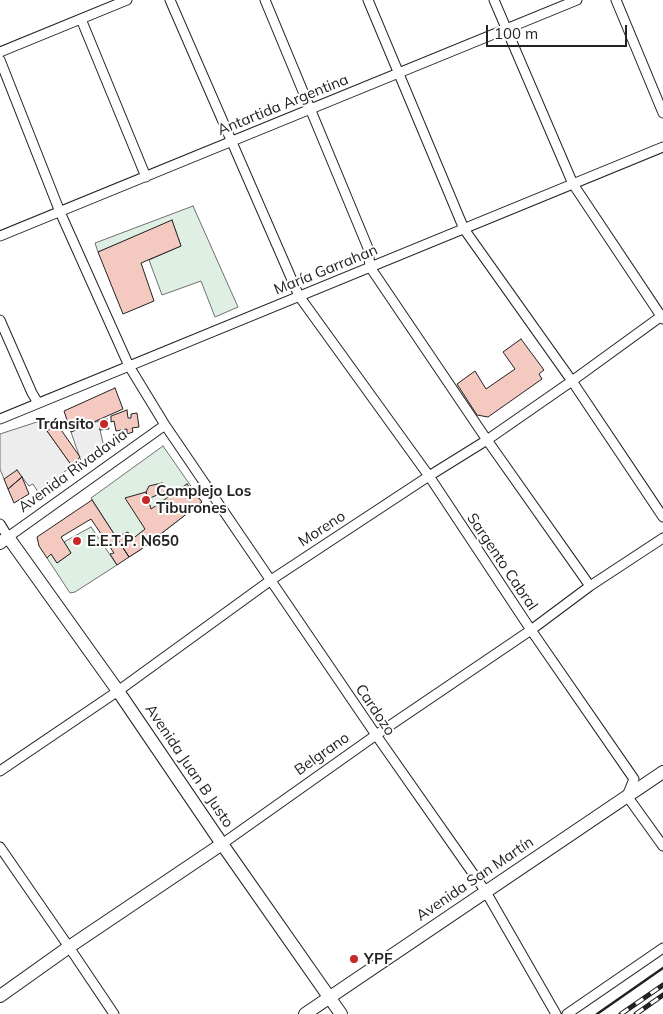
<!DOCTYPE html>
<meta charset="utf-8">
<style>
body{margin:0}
#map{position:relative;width:663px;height:1014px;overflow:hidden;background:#fff;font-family:Mulish,sans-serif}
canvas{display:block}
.scale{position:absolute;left:486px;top:25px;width:141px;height:22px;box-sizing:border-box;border:2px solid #222;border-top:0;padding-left:6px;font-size:15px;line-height:18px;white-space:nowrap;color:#222;-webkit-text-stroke:4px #fff;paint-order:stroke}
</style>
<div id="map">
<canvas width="663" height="1014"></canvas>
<div class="scale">100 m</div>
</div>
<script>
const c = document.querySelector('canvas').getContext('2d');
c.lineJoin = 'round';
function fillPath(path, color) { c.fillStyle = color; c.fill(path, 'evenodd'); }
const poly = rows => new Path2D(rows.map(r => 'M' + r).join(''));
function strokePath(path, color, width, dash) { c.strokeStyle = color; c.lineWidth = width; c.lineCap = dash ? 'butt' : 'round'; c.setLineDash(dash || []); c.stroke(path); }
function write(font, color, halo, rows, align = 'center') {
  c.font = font + ' Mulish,sans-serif'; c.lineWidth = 4; c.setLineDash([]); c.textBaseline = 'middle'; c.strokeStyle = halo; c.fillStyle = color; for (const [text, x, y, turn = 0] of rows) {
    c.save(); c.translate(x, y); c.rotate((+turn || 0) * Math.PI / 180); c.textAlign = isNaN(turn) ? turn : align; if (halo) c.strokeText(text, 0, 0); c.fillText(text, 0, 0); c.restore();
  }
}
const green = poly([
 [193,206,238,307,215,317,201,281,162,295,149,260,181,246,172,221,98,252,95,243,193,206],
 [163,446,202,502,140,550,129,557,91,498,163,446],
 [91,527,117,565,75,592,70,593,47,558,51,554,57,563,71,553,64,542,91,527]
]);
fillPath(green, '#e0efe3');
strokePath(green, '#6f6f6f', 1);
const parking = poly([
 [43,420,47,431,72,466,38,492,33,484,29,486,22,477,4,479,0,469,0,434,43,420],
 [98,421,105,452,83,467,71,432,98,421]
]);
fillPath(parking, '#ededed');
strokePath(parking, '#6f6f6f', 1);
const building = poly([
 [172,220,181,246,141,263,154,301,123,314,98,252,172,220],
 [521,339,544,370,539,374,542,379,488,417,477,415,457,384,475,371,486,389,515,369,503,352,521,339],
 [115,388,123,409,71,432,64,411,115,388],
 [127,410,128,418,131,418,131,414,137,413,139,427,132,428,133,432,127,434,127,429,116,431,114,421,111,422,111,416,127,410],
 [107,419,109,429,100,430,99,421,107,419],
 [57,424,80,457,72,466,47,431,57,424],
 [17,470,22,477,8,489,4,479,17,470],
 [22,477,29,494,14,503,8,489,22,477],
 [162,483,166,491,148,499,146,492,149,486,162,483],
 [187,484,202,502,140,550,129,557,116,537,128,532,131,537,135,537,145,529,125,498,146,492,151,509,187,484],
 [92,500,129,557,117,565,110,554,114,553,91,519,61,537,71,553,57,563,51,554,47,558,39,546,37,537,92,500]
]);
fillPath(building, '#f3c9c0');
strokePath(building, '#222', 1);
const street = poly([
 [170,0,299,296,429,476,531,630,634,779,627,796,663,846],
 [265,0,368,248,370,267,487,440,590,586],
 [368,0,464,229,572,381,663,517],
 [494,0,573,184,663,319],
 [616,0,663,113],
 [81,19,146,177],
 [0,52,127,0],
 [0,60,60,212,129,366,165,425,376,735,486,892,556,1014],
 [0,236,577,0],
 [0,320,32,393,38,403],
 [0,419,663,147],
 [0,524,8,537,165,425],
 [0,771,118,691,271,580,429,476,487,440,572,381,663,315],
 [222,844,376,735,531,630,590,586,663,538],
 [0,847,69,947,114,1014],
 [567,1014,663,948]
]);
const secondary = poly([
 [0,543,8,537,118,691,222,844,341,1014],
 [0,996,69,947,222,844],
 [305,1014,663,772]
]);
strokePath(street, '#222', 11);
strokePath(secondary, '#222', 14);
strokePath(street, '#fff', 9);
strokePath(secondary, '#fff', 12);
const rail = poly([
 [621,1014,663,985],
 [636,1014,663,995]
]);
strokePath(rail, '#222', 5);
strokePath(rail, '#fff', 3, [9]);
strokePath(poly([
 [597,1014,663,968]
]), '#222', 2.5);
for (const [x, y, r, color] of [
 [104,424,5,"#c62828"],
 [146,500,5,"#c62828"],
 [77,541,5,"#c62828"],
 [354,959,5,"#c62828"]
]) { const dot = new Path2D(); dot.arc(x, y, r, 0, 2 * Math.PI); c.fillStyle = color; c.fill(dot); strokePath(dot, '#fff', 2); }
write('15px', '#222', '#fff', [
 ["Antartida Argentina",283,105,-22],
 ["María Garrahan",326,270,-22],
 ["Avenida Rivadavia",73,471,-36],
 ["Moreno",322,529,-33],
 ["Sargento Cabral",502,562,56],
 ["Cardozo",375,710,56],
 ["Belgrano",322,754,-35],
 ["Avenida Juan B Justo",189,766,56],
 ["Avenida San Martín",475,879,-34]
]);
write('bold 15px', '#222', '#fff', [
 ["Tránsito",94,424,"right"],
 ["Complejo Los",156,491],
 ["Tiburones",156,508],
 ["E.E.T.P. N650",87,541],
 ["YPF",364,959]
], 'left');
</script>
